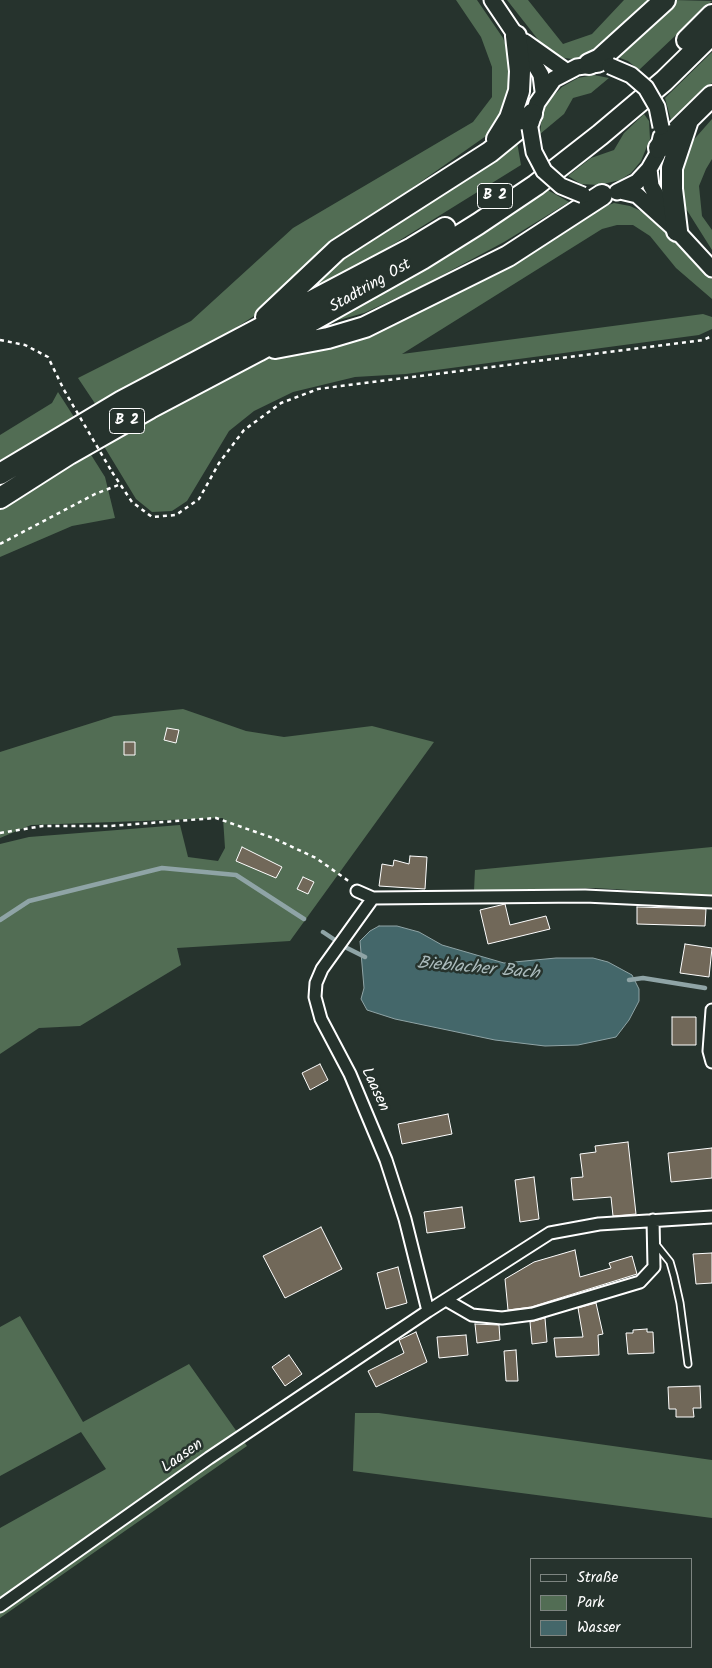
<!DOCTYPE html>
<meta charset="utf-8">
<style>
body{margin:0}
#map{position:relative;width:712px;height:1668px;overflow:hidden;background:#26332d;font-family:Kalam,sans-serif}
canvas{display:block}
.legend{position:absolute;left:530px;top:1558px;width:162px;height:90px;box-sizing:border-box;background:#26332d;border:1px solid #7d8581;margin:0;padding:6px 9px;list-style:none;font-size:15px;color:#fff}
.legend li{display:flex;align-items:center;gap:10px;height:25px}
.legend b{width:25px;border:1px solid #7d8581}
</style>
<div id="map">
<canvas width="712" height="1668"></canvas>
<ul class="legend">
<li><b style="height:6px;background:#26332d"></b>Straße</li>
<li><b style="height:14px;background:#526d54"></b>Park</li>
<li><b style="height:14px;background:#44676a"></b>Wasser</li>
</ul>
</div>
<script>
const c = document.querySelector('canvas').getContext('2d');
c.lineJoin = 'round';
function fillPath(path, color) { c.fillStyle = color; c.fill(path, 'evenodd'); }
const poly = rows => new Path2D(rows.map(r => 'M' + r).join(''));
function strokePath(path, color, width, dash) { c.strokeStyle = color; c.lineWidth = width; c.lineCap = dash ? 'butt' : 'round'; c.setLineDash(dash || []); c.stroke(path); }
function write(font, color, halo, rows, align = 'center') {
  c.font = font + ' Kalam,sans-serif'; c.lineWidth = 5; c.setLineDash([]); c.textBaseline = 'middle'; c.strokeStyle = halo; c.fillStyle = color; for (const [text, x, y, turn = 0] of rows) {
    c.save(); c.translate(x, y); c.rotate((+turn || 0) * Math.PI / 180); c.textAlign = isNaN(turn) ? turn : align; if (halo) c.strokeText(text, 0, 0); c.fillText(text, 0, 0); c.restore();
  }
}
fillPath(poly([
 [456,0,477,0,503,38,512,60,514,80,499,121,486,136,372,216,310,264,254,316,211,344,96,405,78,378,191,321,293,228,473,122,492,97,492,67,481,37],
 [507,0,528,0,563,44,592,34,624,0,655,0,601,48,587,56,572,59,559,57,540,42],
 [673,0,712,1,639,70,628,61,612,55],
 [712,52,712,83,672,124,665,98],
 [594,75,609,78,591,93,573,98,564,114,540,134,542,115,548,101,562,87,578,78],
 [644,114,649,121,650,139,641,161,631,173,620,180,599,185,581,184,568,176,591,158,614,150,624,133],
 [712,119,712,159,706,169,699,186,702,216,712,230,712,250,683,204,680,185,682,164,690,144],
 [516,136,521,165,355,268,292,302,328,264],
 [544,188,569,202,504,242,422,286,364,313,310,328],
 [614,203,630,206,643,212,666,233,712,279,712,299,676,268,650,236,633,225,617,225,602,229,402,354,703,314,712,317,712,329,699,335,406,374,355,377,293,392,254,411,229,431,187,501,172,511,152,512,136,499,102,443,241,368,270,357,317,347,590,212],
 [58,392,74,417,0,462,0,435,52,403],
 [88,450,105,477,115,518,72,526,0,557,0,506],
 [183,709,246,731,284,737,372,726,434,742,290,941,177,948,181,965,80,1026,39,1028,0,1054,0,844,29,837,180,825,188,857,218,861,225,848,223,818,31,825,0,838,0,752,114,716],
 [712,847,712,895,595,888,474,891,475,870],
 [20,1316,83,1422,189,1364,247,1446,0,1618,0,1528,106,1469,81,1432,0,1476,0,1327],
 [355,1413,379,1413,712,1460,712,1518,353,1471]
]), '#526d54');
const water = poly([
 [379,926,397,926,419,932,442,945,504,963,556,958,593,958,608,962,632,975,639,989,639,1001,629,1020,616,1037,578,1045,545,1046,495,1040,395,1019,367,1010,361,999,364,988,360,941,370,931,379,926]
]);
fillPath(water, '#44676a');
strokePath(water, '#8fa4a6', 1);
strokePath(poly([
 [0,920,29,901,162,868,236,875,304,919],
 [323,932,335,940],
 [345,947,365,957],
 [629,980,643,978,705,988]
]), '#8fa4a6', 4.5);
const building = poly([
 [167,728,179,730,176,743,164,740,167,728],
 [124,742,135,742,135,755,124,755,124,742],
 [242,847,282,867,276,878,236,861,242,847],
 [410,856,427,857,425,889,379,886,382,864,393,866,394,860,409,864,410,856],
 [303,877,314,882,308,894,297,889,303,877],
 [505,904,510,925,546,916,550,929,488,944,480,910,505,904],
 [637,907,706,909,705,926,637,924,637,907],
 [685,944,712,948,709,977,680,973,685,944],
 [672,1017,696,1017,696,1045,672,1045,672,1017],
 [320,1064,328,1080,310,1090,302,1073,320,1064],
 [448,1114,452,1134,402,1144,398,1124,448,1114],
 [628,1142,636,1214,613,1216,611,1197,573,1200,571,1178,583,1177,580,1154,596,1152,595,1146,628,1142],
 [712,1148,712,1178,671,1182,668,1153,712,1148],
 [534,1177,539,1219,520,1222,515,1180,534,1177],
 [462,1207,465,1228,427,1233,424,1212,462,1207],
 [321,1227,342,1269,285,1298,263,1256,321,1227],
 [575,1250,580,1277,611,1268,609,1263,632,1256,637,1274,531,1307,508,1310,505,1279,534,1262,575,1250],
 [712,1253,712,1283,696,1284,693,1254,712,1253],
 [398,1267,407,1303,386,1309,377,1273,398,1267],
 [596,1303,603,1334,598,1335,599,1355,556,1357,554,1338,583,1337,578,1308,596,1303],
 [545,1318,547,1342,532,1344,530,1322,545,1318],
 [475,1324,499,1325,500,1340,477,1343,475,1324],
 [647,1329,647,1332,653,1332,654,1353,628,1354,626,1333,633,1333,633,1330,647,1329],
 [416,1332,427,1362,376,1387,368,1371,404,1353,399,1340,416,1332],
 [466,1335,468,1355,439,1358,437,1337,466,1335],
 [516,1350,518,1381,506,1381,504,1351,516,1350],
 [289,1355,302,1374,285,1386,272,1367,289,1355],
 [700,1386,701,1408,693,1408,694,1417,676,1417,676,1409,669,1409,668,1387,700,1386]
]);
fillPath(building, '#716859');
strokePath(building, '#fff', 1);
const lane = poly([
 [654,1242,670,1262,674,1276,680,1303,688,1364]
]);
const street = poly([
 [357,891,373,898,585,896,712,902],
 [373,898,322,969,316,983,315,997,321,1019,350,1074,386,1160,405,1219,428,1311],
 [712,1010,709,1051,712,1062],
 [446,1300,472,1315,502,1318,533,1314,640,1282,654,1267,653,1220],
 [0,1606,209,1458,428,1311,550,1233,599,1224,712,1217]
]);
const secondary = poly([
 [492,0,531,58,541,75,543,91],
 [525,42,566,71],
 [531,123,537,103,554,79,577,67,599,64],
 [649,169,651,186,669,217],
 [620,191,637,195,677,231,712,269],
 [617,192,637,182,649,169,657,155,661,137]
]);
const highway = poly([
 [687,40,712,15],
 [589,64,600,59,665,0],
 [497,139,510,118,519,91,520,71,516,36],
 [659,148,712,96],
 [677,231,672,189,672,168,688,120],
 [266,317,337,250,490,152,523,125,532,114],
 [275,348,328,338,365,327,508,256,602,195],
 [0,474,122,401,412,248,445,228],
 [0,498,69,454,150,408,258,351,422,259,478,224,536,185,600,135,664,81,712,34]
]);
strokePath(lane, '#fff', 9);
strokePath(street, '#fff', 15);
strokePath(secondary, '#fff', 19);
strokePath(highway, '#fff', 24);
strokePath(poly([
 [0,340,25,345,48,357,64,390],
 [112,472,132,502,152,517,176,515,199,499,219,463,244,430,281,403,318,389,703,340,712,336],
 [0,544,95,494,121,484],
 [0,833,43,826,110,826,216,818,273,838,316,858,350,882]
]), '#fff', 2.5, [4, 4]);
strokePath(lane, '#26332d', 5.5);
strokePath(street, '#26332d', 11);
strokePath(secondary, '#26332d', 15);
strokePath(highway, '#26332d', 20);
const secondaryBridge = poly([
 [610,66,631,75,646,88,657,107,661,127],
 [530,128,534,152,544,171,561,186,583,195]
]);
strokePath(secondaryBridge, '#fff', 19, []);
strokePath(poly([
 [64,390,112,472]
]), '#fff', 2.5, [4, 4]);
strokePath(secondaryBridge, '#26332d', 15);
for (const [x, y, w] of [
 [495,196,35],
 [127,421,35]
]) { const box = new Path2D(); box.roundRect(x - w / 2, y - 12.5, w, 25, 4); c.fillStyle = '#26332d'; c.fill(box); strokePath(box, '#fff', 1); }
write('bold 15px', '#fff', null, [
 ["B 2",495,196],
 ["B 2",127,421]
]);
write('16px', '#fff', '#26332d', [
 ["Stadtring Ost",371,287,-30],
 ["Laasen",374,1090,65],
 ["Laasen",183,1457,-35]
]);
write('italic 18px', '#abbbbc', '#26332d', [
 ["Bieblacher Bach",478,970,5]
]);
</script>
